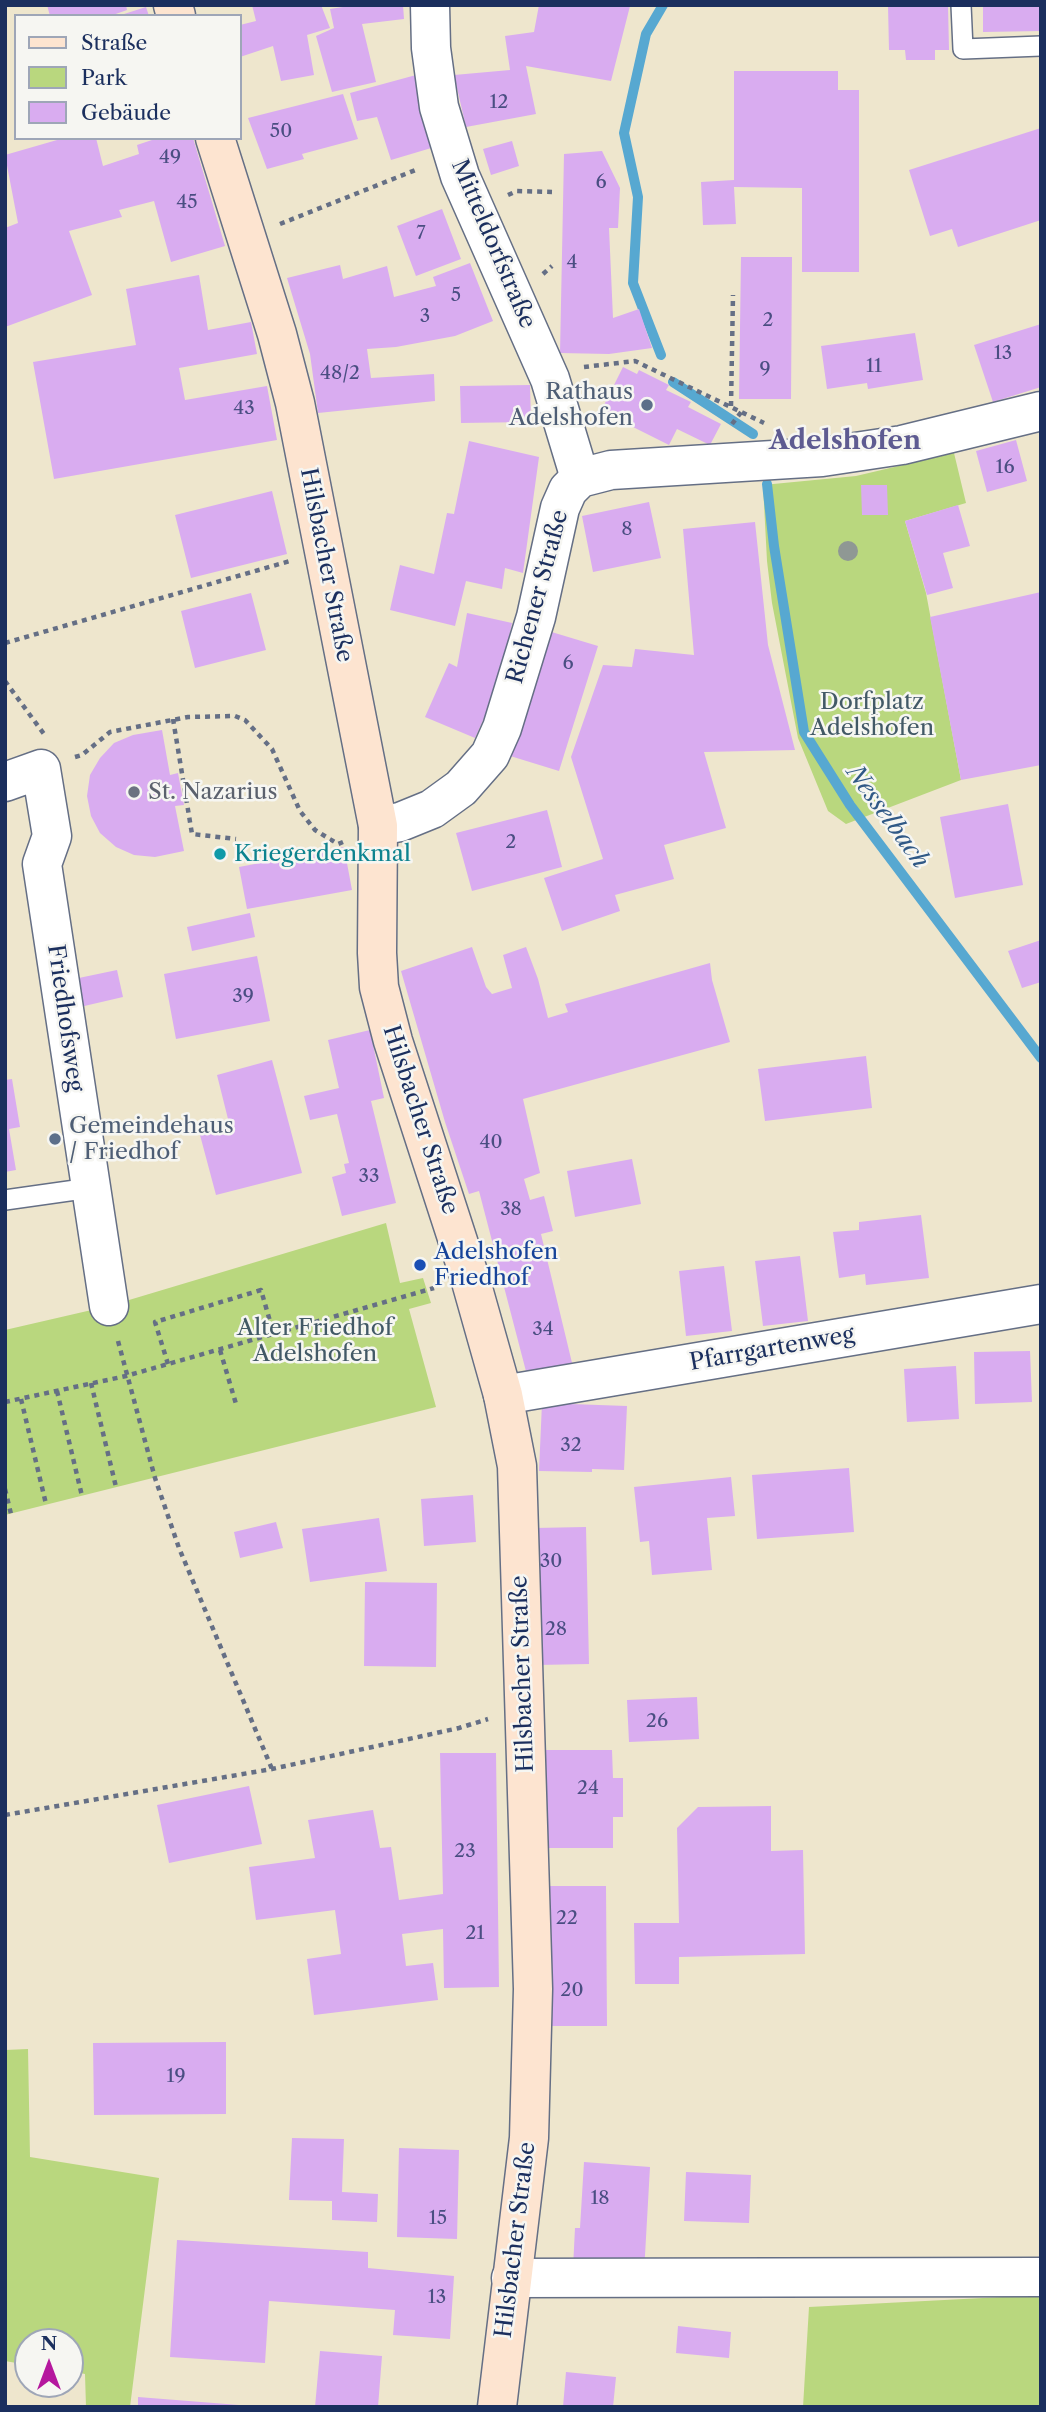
<!DOCTYPE html>
<meta charset="utf-8">
<style>
body{margin:0}
#map{position:relative;width:1046px;height:2412px;overflow:hidden;background:#eee6cd;font-family:"Libre Caslon Text",serif}
canvas{display:block}
.frame{position:absolute;inset:0;border:7px solid #1b2f5e;pointer-events:none}
.legend{position:absolute;left:14px;top:14px;width:228px;height:126px;box-sizing:border-box;background:#f6f6f2;border:2px solid #9ea6b7;margin:0;padding:9px 12px;list-style:none;font-size:21px;color:#1b2f5e}
.legend li{display:flex;align-items:center;gap:14px;height:35px}
.legend b{width:35px;border:2px solid #9ea6b7}
.north{position:absolute;left:14px;top:2328px;width:70px;height:70px;box-sizing:border-box;background:#f6f6f2;border:2px solid #9ea6b7;border-radius:50%;rotate:0deg;font-size:19px;font-weight:700;line-height:28px;text-align:center;color:#1b2f5e}
.north::after{content:'';display:block;margin:auto;width:24px;height:32px;background:#b5179e;clip-path:polygon(50% 0,100% 100%,50% 72%,0 100%)}
</style>
<div id="map">
<canvas width="1046" height="2412"></canvas>
<div class="frame"></div>
<ul class="legend">
<li><b style="height:9px;background:#fde4d0"></b>Straße</li>
<li><b style="height:19px;background:#b9d77e"></b>Park</li>
<li><b style="height:19px;background:#d9acf0"></b>Gebäude</li>
</ul>
<div class="north">N</div>
</div>
<script>
const c = document.querySelector('canvas').getContext('2d');
c.lineJoin = 'round';
function fillPath(path, color) { c.fillStyle = color; c.fill(path, 'evenodd'); }
const poly = rows => new Path2D(rows.map(r => 'M' + r).join(''));
function strokePath(path, color, width, dash) { c.strokeStyle = color; c.lineWidth = width; c.lineCap = dash ? 'butt' : 'round'; c.setLineDash(dash || []); c.stroke(path); }
function write(font, color, halo, rows, align = 'center') {
  c.font = font + ' "Libre Caslon Text",serif'; c.lineWidth = 5; c.setLineDash([]); c.textBaseline = 'middle'; c.strokeStyle = halo; c.fillStyle = color; for (const [text, x, y, turn = 0] of rows) {
    c.save(); c.translate(x, y); c.rotate((+turn || 0) * Math.PI / 180); c.textAlign = isNaN(turn) ? turn : align; if (halo) c.strokeText(text, 0, 0); c.fillText(text, 0, 0); c.restore();
  }
}
fillPath(poly([
 [954,453,966,503,905,521,926,593,961,780,846,824,828,811,798,738,772,603,767,561,763,485,856,476],
 [386,1223,400,1283,423,1278,431,1303,409,1309,436,1407,5,1515,5,1330,109,1306],
 [28,2049,30,2157,159,2178,130,2407,86,2407,85,2374,70,2371,70,2342,28,2342,28,2365,5,2361,5,2050],
 [1041,2295,1041,2407,803,2407,809,2307]
]), '#b9d77e');
strokePath(poly([
 [661,355,633,283,638,197,624,133,646,34,663,5],
 [673,382,753,434],
 [767,484,774,546,804,732,850,805,1041,1058]
]), '#57a8d1', 10);
fillPath(poly([
 [47,5,126,5,127,10,110,16,50,16],
 [252,5,321,5,330,28,307,35,314,75,281,81,273,46,240,57,240,25,256,21],
 [356,5,403,5,404,19,362,24,376,82,332,92,316,36,334,28,330,9],
 [539,5,630,6,611,81,526,66,536,114,466,127,454,75,510,70,505,36,534,32],
 [888,5,948,5,949,50,935,50,935,60,906,60,905,50,889,50],
 [983,5,1041,5,1041,31,983,32],
 [146,7,149,16,122,16,121,15],
 [734,71,838,71,838,90,859,90,859,272,802,272,802,188,734,187,736,224,703,225,701,182,734,180],
 [416,75,438,146,391,160,377,117,357,121,350,93],
 [343,94,358,139,302,154,304,159,267,169,248,118],
 [1041,128,1041,220,958,247,952,229,930,236,909,170],
 [64,138,96,138,103,166,139,154,137,145,158,138,193,138,225,246,171,262,154,201,119,210,122,217,69,231,92,295,5,327,5,228,18,223,5,155],
 [512,141,519,166,491,175,483,149],
 [602,151,620,188,618,228,609,228,613,318,639,309,652,348,609,354,560,353,564,154],
 [442,209,461,259,416,276,397,226],
 [741,257,792,257,791,399,739,399],
 [470,263,493,321,455,336,396,347,367,349,371,378,434,374,435,401,318,413,310,354,287,278,340,265,343,279,387,266,394,297,436,286,433,277],
 [199,275,208,330,251,322,257,354,179,368,185,400,267,386,277,440,54,479,33,362,136,345,126,289],
 [1041,324,1041,387,993,402,974,345],
 [915,333,923,380,868,389,867,383,827,389,821,346],
 [623,367,637,374,639,370,669,385,666,390,691,402,688,407,721,424,710,445,677,429,669,445,601,411],
 [530,385,531,422,461,423,460,386],
 [1016,440,1027,481,987,492,976,451],
 [469,441,539,457,523,573,505,568,502,589,466,581,455,626,390,610,400,565,434,574,447,513,454,514],
 [861,485,887,485,888,515,862,515],
 [272,491,287,554,191,578,175,515],
 [649,502,661,558,593,572,582,516],
 [958,505,970,546,943,553,953,588,927,595,905,521],
 [755,522,768,645,795,750,704,752,726,828,664,845,674,879,615,895,620,911,562,931,544,878,603,859,571,757,603,665,632,667,635,649,694,655,683,529],
 [1041,592,1041,765,961,780,930,617],
 [251,593,266,650,195,668,181,611],
 [467,613,512,623,499,685,475,738,425,717,449,663,457,667],
 [545,630,598,646,559,771,507,755],
 [162,730,170,775,178,773,184,805,175,806,184,851,155,857,134,855,116,847,100,833,91,816,87,796,90,775,100,758,114,743,133,735],
 [1008,804,1023,885,955,898,940,817],
 [547,810,562,867,472,891,456,833],
 [344,847,352,890,247,909,239,867],
 [250,913,255,937,192,951,187,927],
 [1041,940,1041,982,1022,988,1008,951],
 [472,947,486,987,492,994,512,988,503,955,526,947,538,979,548,1018,568,1012,565,1004,710,963,712,980,730,1042,523,1099,540,1173,524,1179,530,1200,544,1196,553,1231,541,1234,573,1367,528,1379,479,1191,469,1194,445,1122,401,971],
 [257,956,270,1021,176,1039,164,974],
 [117,970,123,997,80,1007,74,979],
 [370,1030,384,1098,371,1101,396,1203,342,1216,332,1177,346,1173,344,1164,349,1163,337,1114,310,1120,304,1096,339,1088,328,1040],
 [866,1056,872,1108,765,1121,758,1069],
 [272,1060,302,1173,216,1195,200,1135,230,1127,217,1075],
 [12,1079,20,1127,9,1129,16,1170,5,1172,5,1080],
 [632,1159,641,1204,575,1217,567,1171],
 [921,1215,929,1278,866,1285,865,1274,839,1278,833,1232,859,1230,859,1222],
 [800,1256,808,1321,763,1326,755,1261],
 [724,1266,732,1331,686,1336,679,1271],
 [1030,1351,1032,1402,975,1404,974,1352],
 [956,1366,959,1419,907,1422,904,1369],
 [542,1403,627,1406,624,1470,592,1469,592,1472,539,1471],
 [849,1468,854,1532,757,1539,752,1475],
 [731,1477,735,1516,707,1518,712,1570,652,1575,649,1541,640,1542,634,1487],
 [473,1495,476,1542,424,1546,421,1499],
 [379,1518,387,1571,310,1582,302,1529],
 [276,1522,283,1548,240,1558,234,1532],
 [586,1527,589,1664,537,1665,534,1528],
 [365,1582,437,1583,436,1667,364,1666],
 [697,1697,699,1739,629,1742,627,1700],
 [545,1750,612,1750,613,1778,623,1778,623,1817,613,1817,613,1848,546,1848],
 [440,1753,496,1753,499,1987,444,1988,443,1929,402,1934,406,1966,433,1963,438,2000,314,2015,307,1959,341,1954,335,1910,256,1920,249,1867,315,1858,308,1820,373,1810,380,1848,391,1847,399,1900,443,1894],
 [249,1786,262,1844,169,1863,157,1805],
 [771,1806,771,1851,803,1850,805,1954,679,1957,679,1984,635,1984,634,1923,679,1923,677,1828,698,1807],
 [550,1886,606,1886,607,2026,551,2026],
 [226,2042,226,2114,94,2115,93,2043],
 [292,2138,344,2139,342,2192,378,2194,377,2222,332,2220,332,2201,289,2200],
 [399,2148,459,2150,457,2239,397,2237],
 [584,2162,650,2167,644,2273,573,2268,575,2228,580,2228],
 [686,2172,751,2175,749,2223,684,2221],
 [177,2240,368,2252,368,2268,454,2276,450,2339,393,2335,395,2310,269,2301,265,2363,170,2357],
 [678,2326,731,2332,729,2358,676,2353],
 [320,2351,382,2356,378,2407,315,2407],
 [566,2372,616,2377,613,2407,563,2407],
 [138,2397,239,2405,239,2407,138,2407]
]), '#d9acf0');
const service = poly([
 [961,5,963,49,1041,46],
 [5,1200,90,1188]
]);
const minor = poly([
 [430,5,431,48,439,107,460,176,550,379,580,478],
 [5,782,41,769,52,836,42,864,109,1306],
 [503,1395,1041,1304],
 [511,2278,1041,2277]
]);
const tertiary = poly([
 [378,826,400,822,432,809,461,788,490,755,502,728,536,617,560,508,568,490,580,478,611,470,822,457,902,445,1041,411]
]);
const secondary = poly([
 [173,5,176,16],
 [215,138,277,334,295,403,378,826,377,953,379,987,393,1041,470,1278,503,1395,517,1466,533,1989,529,2138,497,2407]
]);
strokePath(service, '#656f85', 22);
strokePath(minor, '#656f85', 41);
strokePath(tertiary, '#656f85', 41);
strokePath(secondary, '#656f85', 41);
strokePath(poly([
 [508,195,517,191,552,192],
 [280,224,418,169],
 [543,274,552,266],
 [584,367,635,361,764,423],
 [731,406,733,295],
 [732,424,742,411],
 [5,643,290,561],
 [5,681,44,734],
 [173,719,192,834,236,839],
 [75,757,82,755,110,732,188,717,235,716,245,720,272,749,300,811,315,830,338,844,343,842],
 [118,1341,155,1478,179,1548,272,1769],
 [220,1350,236,1404],
 [168,1364,155,1322,261,1290,274,1335],
 [91,1383,116,1487],
 [57,1391,82,1496],
 [21,1399,46,1504],
 [5,1402,126,1376,434,1288],
 [5,1489,11,1514],
 [5,1815,272,1769,459,1728,488,1719]
]), '#656f85', 4.5, [5, 5]);
strokePath(service, '#fff', 19);
strokePath(minor, '#fff', 38);
strokePath(tertiary, '#fff', 38);
strokePath(secondary, '#fde4d0', 38);
c.fillStyle = '#8f9894';
for (const [x, y] of [
 [848,551]
]) { c.beginPath(); c.arc(x, y, 10, 0, 2 * Math.PI); c.fill(); }
for (const [x, y, r, color] of [
 [647,405,7,"#5c6f8a"],
 [134,792,7,"#6b7280"],
 [220,854,7,"#0f9aa8"],
 [55,1139,7,"#5c6f8a"],
 [420,1265,7,"#1a4fb4"]
]) { const dot = new Path2D(); dot.arc(x, y, r, 0, 2 * Math.PI); c.fillStyle = color; c.fill(dot); strokePath(dot, '#f6f6f2', 2.5); }
write('19px', '#4a4e82', null, [
 ["12",499,103],
 ["50",281,132],
 ["49",170,158],
 ["6",601,183],
 ["45",187,203],
 ["7",421,234],
 ["4",572,263],
 ["5",456,296],
 ["3",425,317],
 ["2",768,321],
 ["13",1003,354],
 ["11",874,367],
 ["9",765,370],
 ["48/2",340,374],
 ["43",244,409],
 ["16",1005,468],
 ["8",627,530],
 ["6",568,664],
 ["2",511,843],
 ["39",243,997],
 ["40",491,1143],
 ["33",369,1177],
 ["38",511,1210],
 ["34",543,1330],
 ["32",571,1446],
 ["30",551,1562],
 ["28",556,1630],
 ["26",657,1722],
 ["24",588,1789],
 ["23",465,1852],
 ["22",567,1919],
 ["21",475,1934],
 ["20",572,1991],
 ["19",176,2077],
 ["18",600,2199],
 ["15",438,2219],
 ["13",437,2298]
]);
write('23px', '#1b2f5e', '#f6f6f2', [
 ["Mitteldorfstraße",493,244,67],
 ["Hilsbacher Straße",326,565,79],
 ["Richener Straße",538,597,-75],
 ["Friedhofsweg",65,1018,82],
 ["Hilsbacher Straße",420,1120,72],
 ["Pfarrgartenweg",772,1349,-10],
 ["Hilsbacher Straße",523,1674,-92],
 ["Hilsbacher Straße",516,2240,-83]
]);
write('23px', '#4e5e75', '#f6f6f2', [
 ["Rathaus",633,392],
 ["Adelshofen",633,418],
 ["Gemeindehaus",69,1126,"left"],
 ["/ Friedhof",69,1152,"left"]
], 'right');
write('23px', '#425966', '#f6f6f2', [
 ["Dorfplatz",872,702],
 ["Adelshofen",872,728],
 ["Alter Friedhof",315,1328],
 ["Adelshofen",315,1354]
]);
write('23px', '#5b616d', '#f6f6f2', [
 ["St. Nazarius",148,792]
], 'left');
write('23px', '#0d838f', '#f6f6f2', [
 ["Kriegerdenkmal",234,854]
], 'left');
write('23px', '#164399', '#f6f6f2', [
 ["Adelshofen",434,1252],
 ["Friedhof",434,1278]
], 'left');
write('italic 24px', '#305986', '#f6f6f2', [
 ["Nesselbach",887,817,54]
]);
write('bold 26px', '#5e5b91', '#f6f6f2', [
 ["Adelshofen",845,441]
]);
</script>
